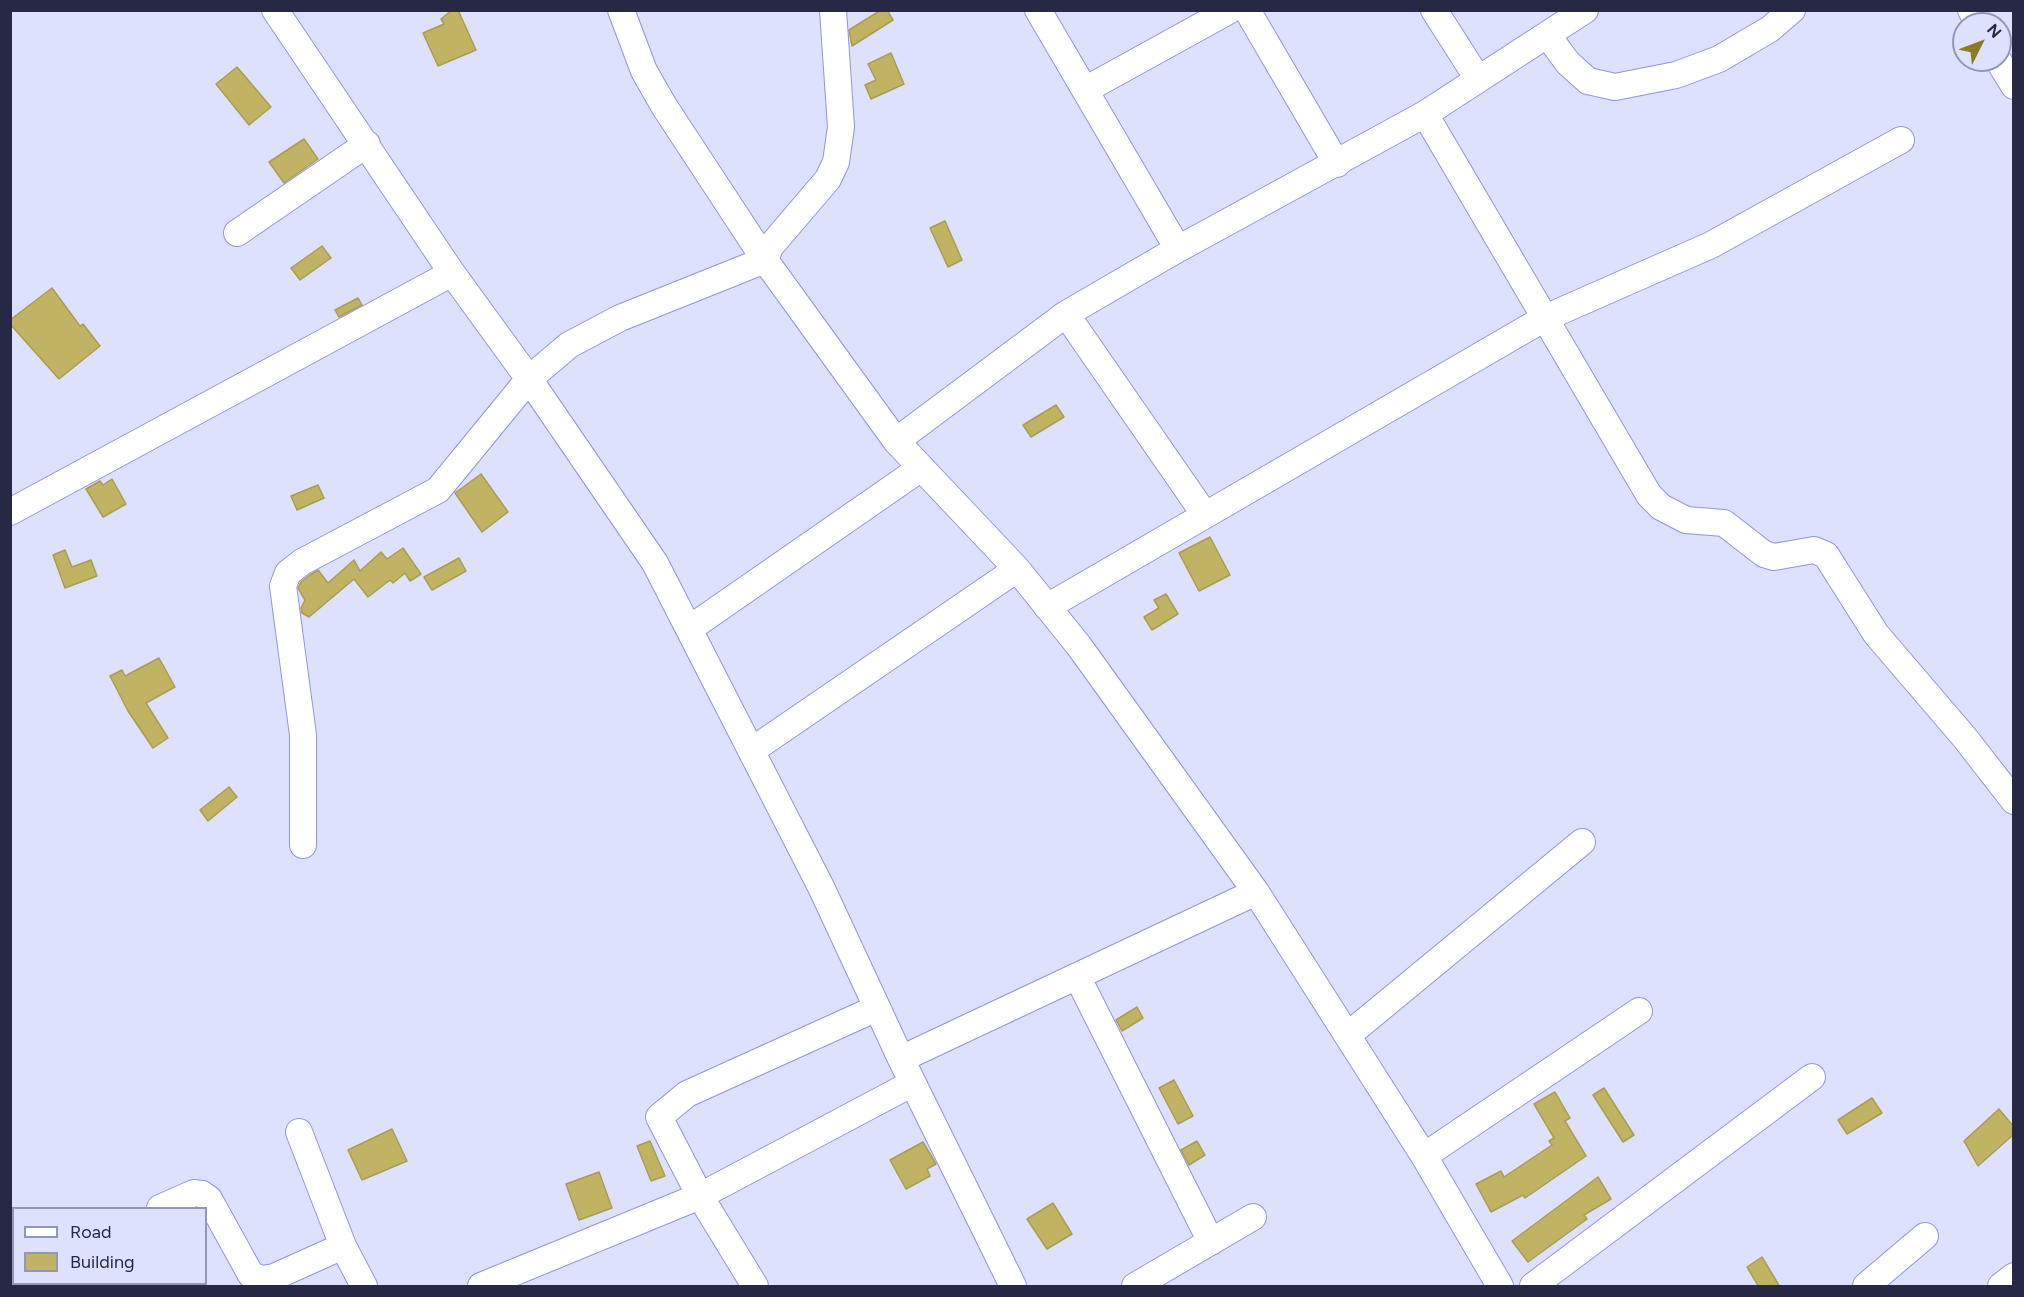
<!DOCTYPE html>
<style>
body{margin:0}
#map{position:relative;width:2024px;height:1297px;overflow:hidden;background:#dde1fe;font-family:Figtree,sans-serif}
canvas{display:block}
.frame{position:absolute;inset:0;border:12px solid #272845;pointer-events:none}
.legend{position:absolute;left:12px;top:1207px;width:195px;height:78px;box-sizing:border-box;background:#dde1fe;border:2px solid #9497b4;margin:0;padding:8px 10px;list-style:none;font-size:18px;color:#272845}
.legend li{display:flex;align-items:center;gap:12px;height:30px}
.legend b{width:30px;border:2px solid #9497b4}
.north{position:absolute;left:1952px;top:12px;width:60px;height:60px;box-sizing:border-box;background:#dde1fe;border:2px solid #9497b4;border-radius:50%;rotate:48deg;font-size:16px;font-weight:700;line-height:24px;text-align:center;color:#272845}
.north::after{content:'';display:block;margin:auto;width:21px;height:27px;background:#8a7c22;clip-path:polygon(50% 0,100% 100%,50% 72%,0 100%)}
</style>
<div id="map">
<canvas width="2024" height="1297"></canvas>
<div class="frame"></div>
<ul class="legend">
<li><b style="height:8px;background:#fff"></b>Road</li>
<li><b style="height:16px;background:#c0b364"></b>Building</li>
</ul>
<div class="north">N</div>
</div>
<script>
const c = document.querySelector('canvas').getContext('2d');
c.lineJoin = 'round';
function fillPath(path, color) { c.fillStyle = color; c.fill(path, 'evenodd'); }
const poly = rows => new Path2D(rows.map(r => 'M' + r).join(''));
function strokePath(path, color, width, dash) { c.strokeStyle = color; c.lineWidth = width; c.lineCap = dash ? 'butt' : 'round'; c.setLineDash(dash || []); c.stroke(path); }
const building = poly([
 [452,10,458,10,476,50,438,66,423,33,444,24,441,19,452,10],
 [881,10,887,10,893,20,852,46,849,30,881,10],
 [891,53,904,84,871,99,865,85,876,80,868,64,891,53],
 [237,67,271,107,249,125,216,84,237,67],
 [304,139,318,159,284,183,269,162,304,139],
 [945,221,962,260,948,267,930,228,945,221],
 [322,246,331,258,300,280,291,268,322,246],
 [52,288,80,326,83,324,100,346,59,379,10,324,10,320,52,288],
 [358,298,362,305,339,317,335,310,358,298],
 [1056,405,1064,417,1031,437,1023,425,1056,405],
 [481,474,508,512,482,532,455,493,481,474],
 [112,479,126,504,103,517,86,489,100,481,103,485,112,479],
 [318,485,324,498,297,510,291,496,318,485],
 [1210,537,1230,575,1199,591,1179,553,1210,537],
 [403,548,421,574,410,581,405,573,393,583,390,580,368,597,354,579,309,617,302,613,301,608,305,600,298,588,301,582,310,575,318,570,328,583,354,560,360,571,381,552,387,559,403,548],
 [65,550,72,567,91,560,97,576,65,588,53,555,65,550],
 [459,558,466,571,432,590,424,577,459,558],
 [1166,594,1178,614,1152,630,1144,617,1159,608,1154,600,1166,594],
 [159,658,175,687,146,703,168,738,153,748,128,711,110,676,122,670,125,676,159,658],
 [229,787,237,797,208,821,200,810,229,787],
 [1137,1007,1143,1018,1122,1031,1116,1020,1137,1007],
 [1174,1080,1193,1116,1178,1124,1159,1088,1174,1080],
 [1604,1088,1634,1135,1623,1142,1593,1095,1604,1088],
 [1555,1092,1570,1118,1565,1121,1586,1156,1525,1198,1523,1195,1491,1212,1476,1184,1501,1171,1504,1177,1552,1145,1549,1141,1554,1138,1534,1104,1555,1092],
 [1872,1098,1882,1113,1847,1134,1838,1120,1872,1098],
 [1999,1109,2013,1126,2013,1135,1978,1166,1964,1141,1999,1109],
 [392,1129,407,1161,362,1180,348,1150,392,1129],
 [650,1141,665,1176,651,1181,637,1146,650,1141],
 [1197,1141,1205,1155,1189,1165,1181,1150,1197,1141],
 [923,1142,936,1164,927,1169,930,1176,906,1189,890,1160,923,1142],
 [599,1172,612,1208,579,1220,566,1184,599,1172],
 [1598,1177,1611,1199,1584,1215,1587,1219,1528,1262,1512,1241,1598,1177],
 [1053,1203,1072,1234,1047,1249,1027,1219,1053,1203],
 [1762,1257,1780,1287,1759,1287,1747,1267,1762,1257]
]);
fillPath(building, '#c0b364');
strokePath(building, '#aa9d4d', 1.5);
const minor = poly([
 [275,10,452,273,529,379,655,563,821,887,901,1059,1013,1286],
 [621,10,644,71,664,106,765,260,896,441,1017,569,1079,646,1256,892,1424,1156,1500,1286],
 [1038,10,1178,249],
 [1247,10,1337,164],
 [1434,10,1478,79],
 [1971,10,1978,24],
 [1548,36,1568,63,1588,81,1615,87,1676,75,1719,59,1770,29,1792,10],
 [1998,60,2014,86],
 [1085,90,1230,10],
 [1425,114,1649,495,1661,507,1686,520,1724,523,1764,554,1774,557,1814,550,1826,555,1876,634,1965,738,2014,801],
 [237,233,367,144],
 [1066,314,1205,515],
 [896,441,1066,314,1178,249,1425,114,1585,10],
 [10,512,452,273],
 [1047,607,1545,318,1711,245,1901,140],
 [689,629,921,468],
 [751,751,1017,569],
 [303,845,303,735,283,586,288,573,302,562,438,490,529,379,569,345,620,318,765,260,770,247,828,179,836,162,841,127,833,10],
 [1077,976,1211,1242],
 [1348,1035,1582,842],
 [901,1059,1256,892],
 [299,1132,343,1246,364,1286],
 [1424,1156,1639,1011],
 [160,1208,194,1193,202,1194,209,1199,251,1275,262,1279,274,1277,343,1246],
 [126,1286,131,1284],
 [481,1286,700,1196,913,1083],
 [755,1286,700,1196,659,1117,687,1094,877,1008],
 [1135,1286,1253,1217],
 [1533,1286,1812,1077],
 [1866,1286,1925,1236],
 [2001,1286,2014,1276]
]);
strokePath(minor, '#9095da', 28);
strokePath(minor, '#fff', 26);
</script>
